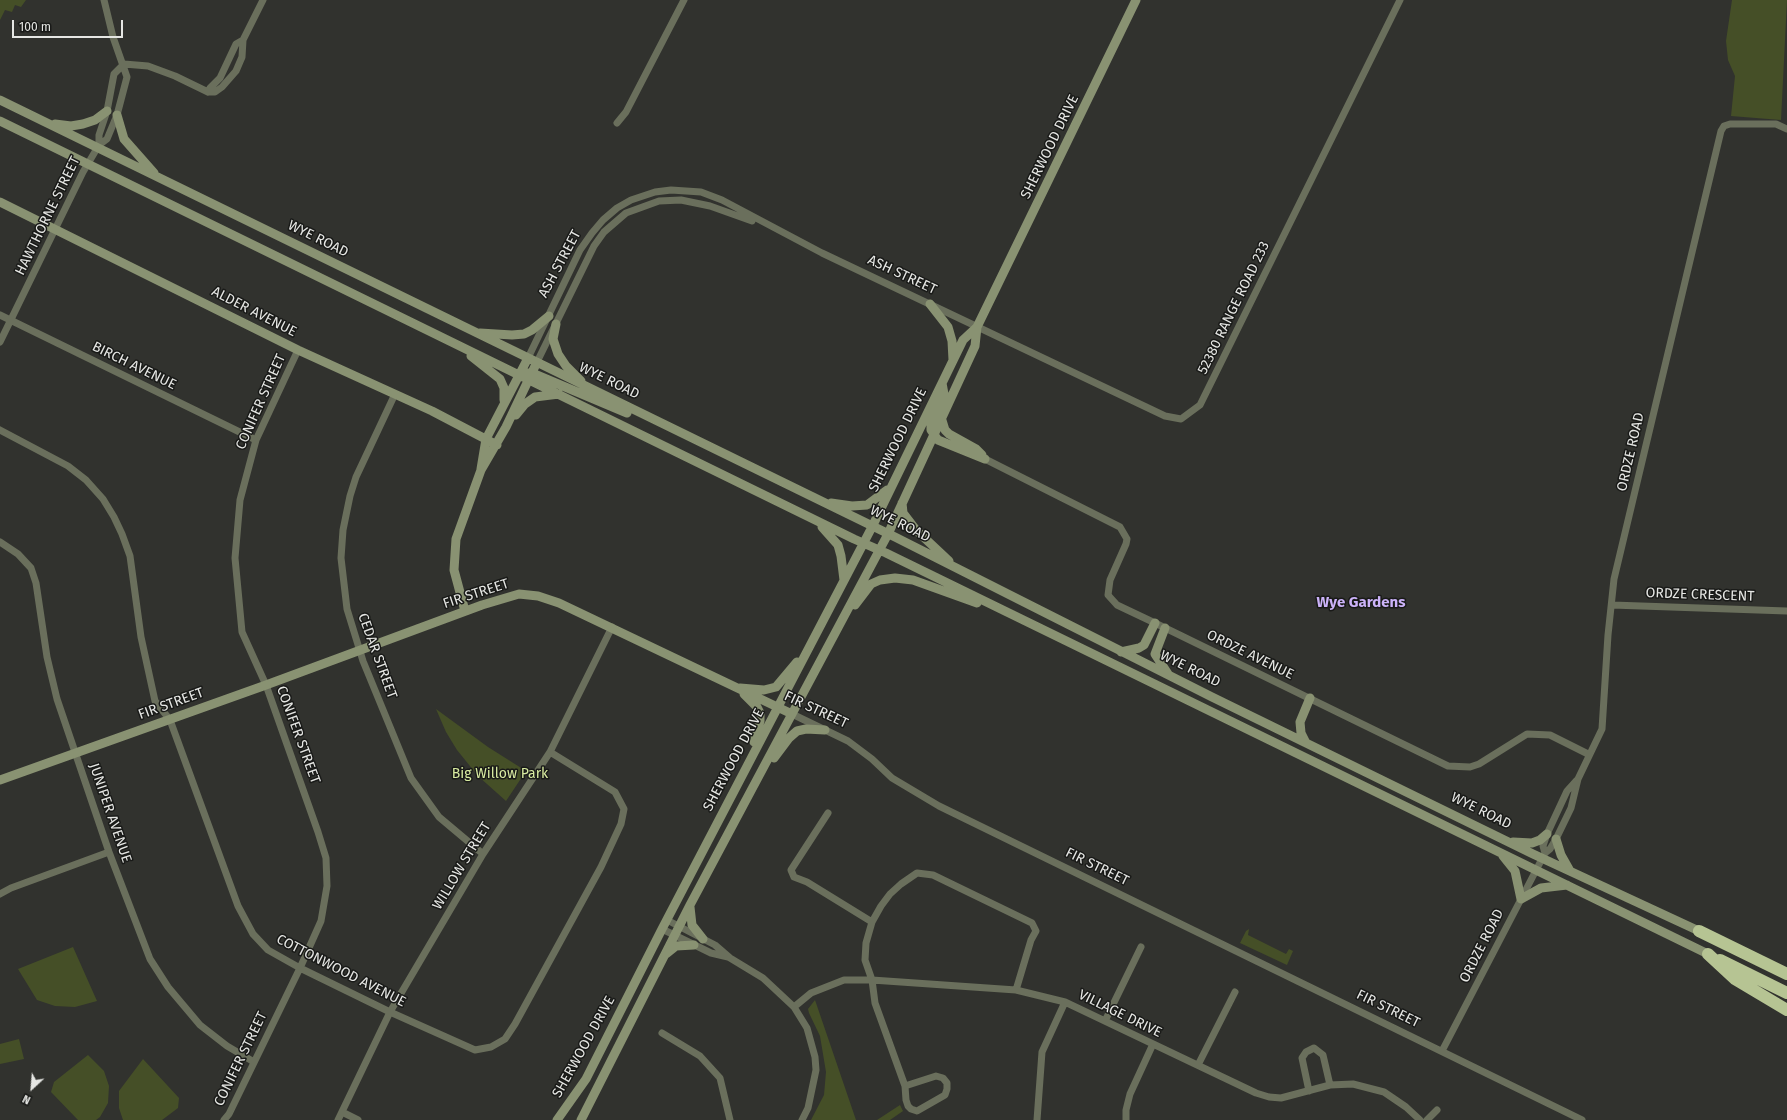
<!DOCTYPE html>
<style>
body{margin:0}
#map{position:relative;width:1787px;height:1120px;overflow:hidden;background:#31322e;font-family:"Fira Sans",sans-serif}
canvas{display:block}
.north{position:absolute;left:12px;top:1068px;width:40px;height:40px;-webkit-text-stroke:3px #191a18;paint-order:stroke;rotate:206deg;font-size:11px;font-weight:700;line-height:16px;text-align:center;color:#e6e7e4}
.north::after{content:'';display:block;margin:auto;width:14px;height:18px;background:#e6e7e4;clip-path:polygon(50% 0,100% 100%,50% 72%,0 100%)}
.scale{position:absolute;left:12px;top:20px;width:111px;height:18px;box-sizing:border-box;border:2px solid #e6e7e4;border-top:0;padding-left:5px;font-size:12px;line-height:14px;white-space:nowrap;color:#e6e7e4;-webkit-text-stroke:3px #191a18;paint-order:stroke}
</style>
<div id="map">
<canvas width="1787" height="1120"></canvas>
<div class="north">N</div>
<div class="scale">100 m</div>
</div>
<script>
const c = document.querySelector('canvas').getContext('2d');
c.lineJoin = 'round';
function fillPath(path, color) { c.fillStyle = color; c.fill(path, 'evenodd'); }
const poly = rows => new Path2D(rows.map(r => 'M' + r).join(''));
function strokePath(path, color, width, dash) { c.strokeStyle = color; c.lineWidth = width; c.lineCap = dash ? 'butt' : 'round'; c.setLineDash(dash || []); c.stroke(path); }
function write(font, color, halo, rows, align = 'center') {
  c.font = font + ' "Fira Sans",sans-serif'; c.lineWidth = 3; c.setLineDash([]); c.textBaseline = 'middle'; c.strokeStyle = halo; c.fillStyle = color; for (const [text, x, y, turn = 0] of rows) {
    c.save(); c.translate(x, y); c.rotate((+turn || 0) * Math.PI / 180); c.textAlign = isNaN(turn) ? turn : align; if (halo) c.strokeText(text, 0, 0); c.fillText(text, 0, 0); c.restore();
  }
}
fillPath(poly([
 [0,0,26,0,21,7,15,5,12,12,5,10,0,20],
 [1732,0,1787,0,1781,120,1731,116,1735,76,1728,60,1726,41],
 [436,709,488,747,526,771,506,801,478,776,457,750,446,732],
 [1249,929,1248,935,1286,954,1289,949,1293,951,1287,965,1240,943,1246,931],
 [73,947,97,1001,75,1007,55,1006,37,1000,18,969],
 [815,1000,856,1120,811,1120,824,1095,826,1072,820,1036,809,1013,808,1009],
 [19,1039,24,1059,0,1064,0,1044],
 [88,1055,104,1071,109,1086,108,1103,100,1117,96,1120,78,1120,51,1092,54,1082],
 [143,1059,179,1098,178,1108,162,1120,123,1120,119,1108,119,1091],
 [900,1105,903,1111,890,1120,877,1120]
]), '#454f27');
strokePath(poly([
 [124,64,148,66,175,76,208,92],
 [208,92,215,92,222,87,236,71,242,57,243,40,263,0],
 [208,92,210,88,220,78,236,44,243,40],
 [617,123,626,112,684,0],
 [99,145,99,135,107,111,114,74,124,64],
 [0,315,256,440],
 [0,342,83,172,99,145,107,139,117,115,127,77,113,37,104,0],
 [528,358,580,250,592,233,603,220,617,208,631,200,655,192,671,190,701,192,722,200,822,253,1165,416,1181,419,1200,405,1400,0],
 [537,362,594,246,604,232,626,213,659,201,681,200,710,206,752,221],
 [395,394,356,477,350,496,343,530,341,558,347,609,363,661,411,778,439,817,483,854],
 [0,430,68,466,86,480,103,499,114,517,122,534,130,556,141,637,155,701,170,720,238,906,253,934,268,950,300,968,390,1012,475,1050,491,1047,505,1039,515,1024,601,867,621,824,624,809,615,792,550,752],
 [985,459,1120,527,1127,539,1126,544,1110,580,1108,595,1117,605,1155,623,1448,766,1470,767,1479,764,1527,734,1550,735,1588,754],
 [0,542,18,554,31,568,36,583,47,657,57,699,109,852,150,959,168,987,200,1025,227,1046,254,1062],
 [1612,605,1787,611],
 [792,714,848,741,872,759,892,778,939,806,1582,1120],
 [828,813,791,870,794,877,807,882,872,922],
 [1545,853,1543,846,1547,834,1567,791,1576,781],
 [0,894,11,888,109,852],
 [667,920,715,945,730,958,763,978,794,1007,807,1028,815,1057,816,1070,808,1108,802,1120],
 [662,929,711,953,728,957],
 [794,1007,811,993,844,980,872,980,1016,990,1065,1002,1256,1093,1269,1097,1281,1098,1330,1085,1353,1084,1384,1092,1406,1107,1420,1120],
 [1105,1021,1141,947],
 [662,1033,700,1056,720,1078,730,1120],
 [1442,1051,1545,853,1550,849,1556,839,1571,808,1578,779,1602,729,1608,635,1614,579,1721,131,1724,126,1730,124,1776,124,1787,129],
 [1198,1065,1235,992],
 [905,1086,936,1076,943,1078,947,1083,947,1089,945,1095,917,1111,911,1109,908,1106,906,1100,905,1086,875,1003,872,980,865,960,866,943,872,922,881,906,890,894,901,884,917,873,933,875,1032,923,1036,931,1031,940,1016,990],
 [1309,1091,1302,1058,1306,1052,1314,1048,1323,1055,1330,1085],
 [342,1112,358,1120],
 [224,1120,229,1114,300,968,321,921,327,886,326,858,318,832,266,685,242,632,235,558,240,500,256,440,298,350],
 [338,1120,390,1012,483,854,550,752,612,627],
 [1037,1120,1042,1052,1065,1002],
 [1126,1120,1126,1110,1130,1094,1153,1044],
 [1427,1120,1437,1110]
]), '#6a6f5c', 7);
strokePath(poly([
 [0,100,895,537,1212,697,1533,854,1699,931],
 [117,115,124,139,154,173],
 [0,121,854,539,886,553,1708,954],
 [55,124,71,126,83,124,95,120,107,111],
 [0,202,298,350,432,411,497,445],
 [930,304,948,327,952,341,953,360],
 [556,324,553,339,558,354,566,366,581,381],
 [480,333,512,335,524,334,532,330,549,316],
 [471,356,500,379,504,388,504,400],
 [526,373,532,373,627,413],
 [942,383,944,394,931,424,931,430,938,440,985,459],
 [516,415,525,404,535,397,559,394],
 [941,417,945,430,949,434,976,449,982,455],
 [481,469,486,439,528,358],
 [831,503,852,506,867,505,887,490],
 [902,503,903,513,916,530,949,561],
 [822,527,838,545,841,556,844,580],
 [855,605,871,584,880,580,895,578,913,580,977,603],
 [465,611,454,570,456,539,481,470,506,427,537,362],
 [1165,628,1155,654,1168,674],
 [1121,652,1139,648,1144,645,1155,623],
 [740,688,764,690,776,687,797,662],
 [744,694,757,707,760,713,760,721,754,742],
 [1306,743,1301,733,1300,722,1310,698],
 [774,758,789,738,797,731,806,729,825,730],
 [0,780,266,685,482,605,519,594,538,596,559,603,792,714],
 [1556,839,1561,855,1570,871],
 [1513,842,1532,843,1540,840,1547,834],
 [1503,856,1515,871,1521,899,1541,888,1567,885],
 [690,907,692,925,703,939],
 [666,954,676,946,694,945],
 [557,1120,586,1079,662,929,872,527,963,340,977,327],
 [581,1120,690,905,888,534,975,346,977,327,1136,0]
]), '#899272', 9);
strokePath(poly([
 [1699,931,1787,974],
 [1708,954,1735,979,1787,1010],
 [1720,960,1787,993]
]), '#b6c493', 12);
write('14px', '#e6e7e4', '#191a18', [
 ["SHERWOOD DRIVE",1050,147,-64],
 ["HAWTHORNE STREET",48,216,-64],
 ["WYE ROAD",318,239,26],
 ["ASH STREET",560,264,-62],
 ["ASH STREET",902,275,25],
 ["52380 RANGE ROAD 233",1234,308,-64],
 ["ALDER AVENUE",254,312,27],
 ["BIRCH AVENUE",134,366,26],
 ["WYE ROAD",609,381,26],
 ["CONIFER STREET",261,402,-66],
 ["SHERWOOD DRIVE",898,440,-64],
 ["ORDZE ROAD",1631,452,-77],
 ["WYE ROAD",900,524,26],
 ["FIR STREET",476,594,-18],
 ["ORDZE CRESCENT",1700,595,2],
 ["ORDZE AVENUE",1250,655,26],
 ["CEDAR STREET",377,656,70],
 ["WYE ROAD",1190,669,26],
 ["FIR STREET",171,704,-20],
 ["FIR STREET",816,710,25],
 ["CONIFER STREET",298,735,70],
 ["SHERWOOD DRIVE",734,760,-62],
 ["WYE ROAD",1481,811,26],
 ["JUNIPER AVENUE",110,813,71],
 ["WILLOW STREET",462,866,-59],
 ["FIR STREET",1097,867,26],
 ["ORDZE ROAD",1482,946,-63],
 ["COTTONWOOD AVENUE",341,971,27],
 ["FIR STREET",1388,1009,26],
 ["VILLAGE DRIVE",1120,1014,26],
 ["SHERWOOD DRIVE",584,1047,-61],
 ["CONIFER STREET",241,1059,-64]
]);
write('14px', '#d8eba1', '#191a18', [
 ["Big Willow Park",500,774]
]);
write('bold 15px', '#ccb3f9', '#191a18', [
 ["Wye Gardens",1361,603]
]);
</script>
